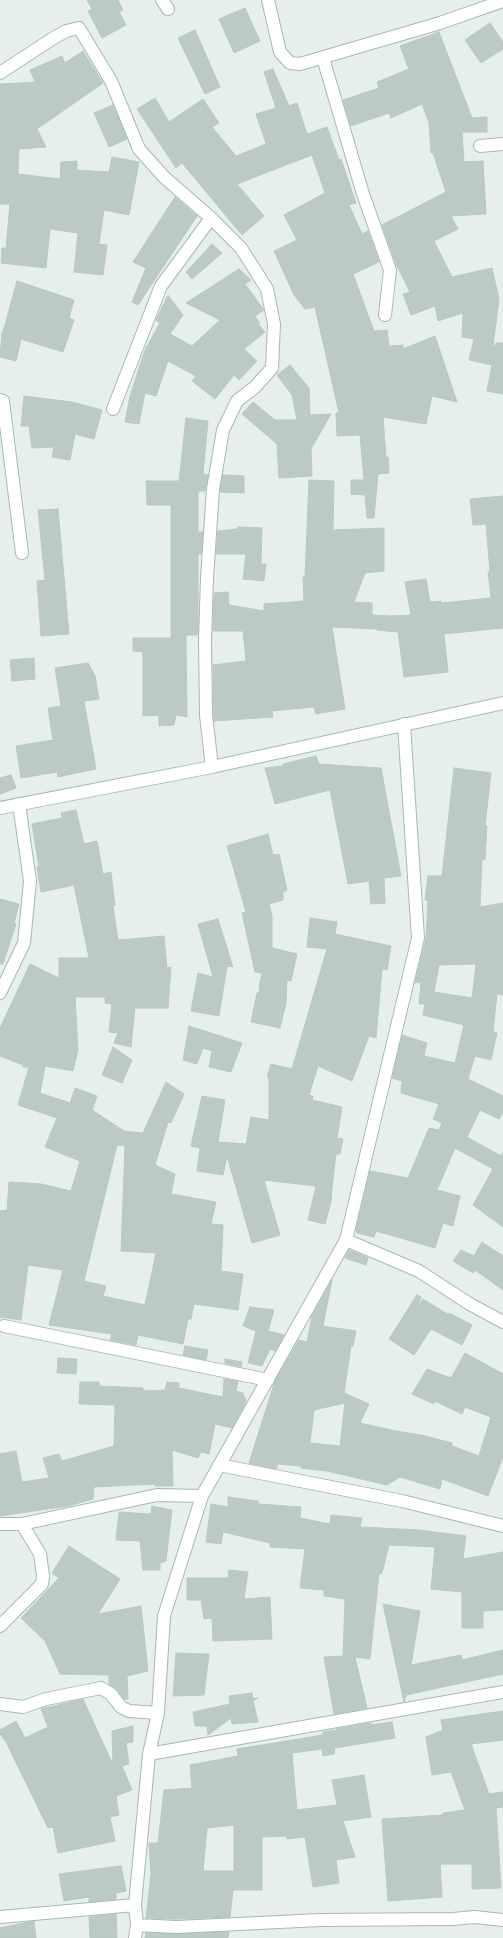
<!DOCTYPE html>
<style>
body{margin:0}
canvas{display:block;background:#e6efeb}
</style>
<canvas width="503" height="1938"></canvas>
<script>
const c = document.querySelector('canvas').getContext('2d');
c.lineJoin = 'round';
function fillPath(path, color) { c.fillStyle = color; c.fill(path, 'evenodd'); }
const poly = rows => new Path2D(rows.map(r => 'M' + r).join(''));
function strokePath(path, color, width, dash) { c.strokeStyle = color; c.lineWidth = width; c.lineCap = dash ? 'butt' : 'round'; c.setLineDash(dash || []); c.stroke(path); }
const building = poly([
 [87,0,118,0,123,10,119,12,126,25,102,38,88,11,92,9,87,0],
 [245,8,260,41,234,53,219,19,245,8],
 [490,23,503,42,503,49,481,63,465,40,490,23],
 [195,30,220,87,205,94,178,38,195,30],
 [439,32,472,118,487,117,487,132,462,132,464,162,483,161,486,214,451,216,458,229,434,241,452,277,492,268,499,299,493,346,495,346,496,343,503,343,503,394,487,391,492,365,469,360,474,339,462,337,463,313,438,321,435,306,411,315,403,294,410,292,397,266,382,225,446,192,433,153,431,153,429,123,422,104,391,118,389,113,351,126,343,100,379,88,377,82,409,69,400,46,439,32],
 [83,51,103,83,37,129,46,147,19,149,18,174,60,179,61,162,77,161,77,170,109,172,112,157,139,162,129,215,104,210,99,244,107,245,103,275,74,272,78,233,50,229,46,268,1,263,2,248,6,248,10,204,0,204,0,84,35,82,30,70,62,56,65,63,83,51],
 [273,69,289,106,297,103,307,134,327,127,339,160,341,159,356,203,349,205,362,234,368,231,379,262,353,274,374,331,387,330,389,346,403,345,403,349,435,336,457,402,432,396,426,424,383,417,386,457,388,457,389,473,378,474,374,518,367,518,365,495,351,494,351,480,364,480,360,435,337,436,336,413,339,413,315,307,305,309,294,295,274,251,297,240,284,215,325,193,312,155,237,184,264,216,242,235,182,163,176,168,137,109,155,98,169,122,203,99,219,123,212,127,236,156,266,144,256,114,276,108,264,72,273,69],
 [113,105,127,139,109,147,94,113,113,105],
 [175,197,197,216,138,305,132,302,146,268,133,262,175,197],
 [212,244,222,253,192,279,186,272,212,244],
 [239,269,251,280,245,284,264,310,255,316,260,323,258,324,265,332,244,349,257,361,239,380,234,375,215,399,192,381,196,376,168,361,156,396,145,393,139,424,125,422,130,396,145,350,160,323,156,320,168,295,183,315,170,334,192,346,220,320,186,303,239,269],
 [17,281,74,300,69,318,74,320,63,352,21,339,16,361,0,357,2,332,3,332,17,281],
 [290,365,309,388,310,415,331,414,311,449,312,476,279,478,277,444,242,414,253,402,275,420,297,420,292,395,277,375,290,365],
 [24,396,72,402,102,410,94,439,75,434,70,460,52,457,54,447,32,448,29,426,21,426,24,396],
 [186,418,208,421,203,474,208,475,205,491,198,491,198,532,203,532,201,554,198,554,198,631,197,635,186,635,187,717,176,715,174,725,159,726,159,715,143,716,143,652,133,651,133,638,171,638,171,505,147,505,146,481,179,481,186,418],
 [223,475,244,476,244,493,220,492,223,475],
 [309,480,334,481,333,530,384,528,384,571,365,573,354,602,372,603,372,615,391,616,411,615,405,582,426,579,430,602,441,601,441,603,491,598,488,572,490,572,486,524,473,525,470,499,503,496,503,628,444,634,448,672,404,677,398,632,377,630,377,629,332,627,345,709,316,714,314,707,272,711,273,717,214,721,213,665,246,661,243,631,213,631,214,593,228,592,229,605,264,611,264,604,304,601,303,577,305,577,309,480],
 [58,509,69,634,41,636,37,581,45,580,38,510,58,509],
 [238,527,262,528,261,564,266,564,264,581,243,579,246,554,216,554,218,531,237,529,238,527],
 [34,658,35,679,12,681,10,660,34,658],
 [88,663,95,676,99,699,84,701,96,769,58,777,57,772,21,778,16,746,53,740,48,708,61,706,55,668,88,663],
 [316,756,319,764,381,768,401,876,384,878,385,903,371,904,369,881,348,884,330,790,275,804,265,768,283,766,283,764,316,756],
 [454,768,491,773,485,826,487,826,485,860,482,859,480,907,503,903,503,995,497,994,493,1032,497,1033,491,1060,475,1056,468,1079,503,1096,503,1112,499,1119,480,1110,467,1137,501,1156,503,1152,503,1227,473,1205,493,1169,455,1148,437,1190,460,1196,453,1226,443,1223,435,1248,376,1231,374,1237,357,1233,356,1229,370,1171,408,1178,429,1128,439,1130,442,1123,433,1119,439,1104,401,1093,402,1081,392,1078,402,1035,427,1043,424,1056,455,1063,464,1025,423,1015,425,1004,419,1004,421,982,415,983,426,938,428,901,425,900,428,876,442,876,454,768],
 [476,964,472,998,434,992,439,965,476,964],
 [11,775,16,788,0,794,0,778,11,775],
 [76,810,84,844,97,841,103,874,111,872,115,905,113,906,118,940,164,936,167,968,171,967,168,1008,135,1008,131,1047,114,1043,118,1033,109,1032,112,1004,105,1003,105,997,75,997,78,1050,73,1071,45,1066,40,1093,70,1103,75,1088,97,1096,92,1110,124,1131,143,1133,166,1082,184,1094,171,1123,168,1122,155,1165,175,1174,171,1194,216,1202,211,1224,223,1225,221,1271,243,1274,238,1310,194,1304,191,1319,188,1319,183,1344,138,1335,136,1345,110,1340,112,1334,49,1325,63,1270,28,1265,21,1320,0,1317,0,1211,7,1210,9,1182,41,1184,71,1191,80,1161,45,1147,57,1118,18,1105,29,1067,23,1067,23,1065,0,1056,0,1028,30,964,59,978,59,958,89,958,74,885,41,892,37,867,39,867,32,824,62,818,61,813,76,810],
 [117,1145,125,1146,121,1251,156,1253,145,1305,103,1296,106,1286,84,1281,117,1145],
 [268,834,273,855,279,854,287,890,283,892,283,900,269,904,272,916,272,948,297,954,291,981,287,980,286,1003,280,1028,251,1022,257,993,260,992,259,987,262,973,255,972,242,913,246,912,227,846,268,834],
 [0,899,19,904,14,923,16,924,3,964,0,964,0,899],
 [310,918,337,922,335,934,391,946,387,970,382,969,376,1038,369,1036,352,1081,318,1066,309,1095,313,1096,312,1100,342,1107,337,1138,343,1139,340,1154,336,1154,331,1197,332,1198,325,1224,308,1220,316,1186,264,1180,280,1235,252,1243,227,1156,223,1175,197,1171,200,1148,191,1146,202,1096,225,1100,218,1142,246,1144,251,1117,269,1120,269,1078,267,1077,271,1064,292,1069,327,949,307,947,310,918],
 [218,919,233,967,227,966,219,1016,191,1011,198,973,213,977,198,924,218,919],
 [189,1026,242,1043,231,1072,209,1067,212,1051,203,1048,197,1064,183,1060,189,1026],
 [113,1047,132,1060,122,1083,102,1075,113,1047],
 [482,1242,503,1256,503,1290,475,1270,473,1273,453,1261,461,1250,474,1256,482,1242],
 [349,1250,368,1258,366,1265,345,1258,349,1250],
 [332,1280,323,1326,356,1331,353,1346,351,1346,344,1393,369,1404,360,1423,396,1431,421,1435,452,1443,452,1446,479,1456,491,1417,465,1407,462,1414,435,1401,434,1404,412,1394,427,1369,451,1378,465,1353,503,1374,503,1457,488,1496,442,1479,440,1489,400,1477,387,1485,327,1471,301,1468,301,1466,278,1464,276,1469,249,1463,275,1381,299,1340,307,1342,312,1316,332,1280],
 [345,1403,340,1446,310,1443,314,1410,345,1403],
 [417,1295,421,1297,418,1306,423,1299,449,1315,449,1313,472,1325,462,1345,431,1329,414,1355,389,1339,417,1295],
 [250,1307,274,1310,268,1331,284,1335,275,1351,270,1349,262,1366,248,1363,256,1331,243,1326,250,1307],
 [185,1346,208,1350,206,1360,183,1355,185,1346],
 [58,1358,77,1359,76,1374,57,1373,58,1358],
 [225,1359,242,1362,241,1367,225,1363,225,1359],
 [224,1379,238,1381,236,1391,243,1393,246,1401,242,1410,232,1428,215,1424,209,1454,201,1452,198,1458,172,1450,173,1486,155,1486,155,1484,94,1487,93,1499,68,1506,0,1516,0,1454,16,1451,22,1482,49,1478,43,1458,59,1454,62,1461,114,1446,115,1405,79,1404,80,1382,99,1382,99,1386,143,1388,143,1391,165,1390,167,1382,179,1383,179,1388,223,1397,224,1379],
 [228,1497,258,1501,258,1504,301,1507,300,1518,330,1524,331,1515,362,1518,360,1527,419,1530,466,1536,463,1559,503,1552,503,1610,483,1611,483,1628,462,1628,462,1592,431,1589,435,1547,389,1545,382,1573,379,1574,370,1659,355,1657,367,1708,334,1714,324,1657,346,1656,343,1656,345,1599,324,1596,324,1590,300,1588,305,1549,270,1547,270,1543,223,1532,221,1544,206,1542,211,1504,228,1507,228,1497],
 [152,1506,172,1510,166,1561,160,1563,160,1570,143,1570,140,1541,116,1540,119,1512,151,1514,152,1506],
 [69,1546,120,1579,98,1614,141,1606,148,1671,127,1676,128,1699,124,1699,117,1689,109,1684,109,1675,60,1674,45,1641,21,1618,59,1578,52,1573,69,1546],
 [229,1570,248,1572,244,1599,270,1597,272,1639,213,1641,212,1618,204,1619,201,1600,187,1600,187,1578,228,1578,229,1570],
 [383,1604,420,1611,411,1665,461,1655,462,1660,503,1650,503,1674,406,1695,404,1702,383,1604],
 [176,1653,209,1654,204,1695,173,1696,176,1653],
 [252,1693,253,1699,258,1698,253,1701,258,1722,232,1724,231,1718,208,1735,207,1726,195,1726,193,1712,230,1704,229,1696,252,1693],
 [83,1699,113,1765,112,1731,133,1726,133,1742,126,1743,129,1764,122,1766,132,1790,116,1796,119,1815,110,1817,115,1841,58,1853,53,1827,48,1828,6,1742,0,1734,0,1730,16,1721,25,1738,48,1727,41,1709,83,1699],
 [503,1711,503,1740,471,1744,489,1794,503,1792,503,1807,496,1808,501,1888,472,1889,472,1864,440,1864,442,1897,388,1901,382,1819,443,1815,443,1813,465,1810,451,1772,432,1775,426,1737,443,1730,441,1720,503,1711],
 [392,1722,395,1738,335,1748,334,1754,323,1756,322,1749,292,1753,297,1810,337,1805,332,1780,364,1775,371,1817,343,1821,355,1857,336,1860,339,1883,313,1887,305,1837,287,1839,286,1836,262,1837,262,1890,233,1890,230,1917,177,1919,146,1918,151,1874,149,1843,158,1843,164,1790,192,1788,190,1765,238,1756,237,1749,323,1735,323,1732,337,1730,336,1729,371,1723,371,1725,392,1722],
 [234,1825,234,1871,203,1871,207,1828,234,1825],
 [121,1866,126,1891,116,1893,116,1899,89,1902,89,1897,64,1901,59,1874,121,1866],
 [116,1914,117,1938,90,1938,89,1917,116,1914],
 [34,1921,36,1938,0,1938,0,1928,34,1921],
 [229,1932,228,1938,145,1938,146,1933,177,1934,229,1932]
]);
fillPath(building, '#bbcac4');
strokePath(building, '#b8c9c2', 1);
const street = poly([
 [162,0,168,9],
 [268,0,280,52,290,63,300,64,440,23,503,1],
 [323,58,363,194,390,270,385,315],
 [0,73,52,39,66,31,79,28,111,81,139,149,164,177,211,218,241,248,267,289,274,324,272,368,255,387,237,401,223,430,213,489,207,578,205,640,206,715,212,767],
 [480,146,503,144],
 [0,400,3,401,22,553],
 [113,409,161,286,211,218],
 [0,993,24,943,30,881,19,804],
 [346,1240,419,1271,468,1303,503,1322],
 [4,1326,268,1380],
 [219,1465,402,1501,503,1526],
 [0,1524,22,1524,157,1495,202,1496],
 [0,1626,42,1584,43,1576,40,1554,22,1524],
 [0,1704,23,1707,46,1699,101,1688,111,1694,121,1707,129,1711,158,1713],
 [149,1754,503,1692],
 [0,1917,135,1905],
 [137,1925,177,1927,320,1920,453,1919,475,1917,503,1920],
 [135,1938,137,1925,135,1905,149,1754,158,1713,164,1616,202,1496,346,1240,418,938,404,724]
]);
const secondary = poly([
 [0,808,212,767,503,703]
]);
strokePath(street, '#a8b8b2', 14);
strokePath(secondary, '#a4bbb3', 14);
strokePath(street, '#fff', 12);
strokePath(secondary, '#fff', 12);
</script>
